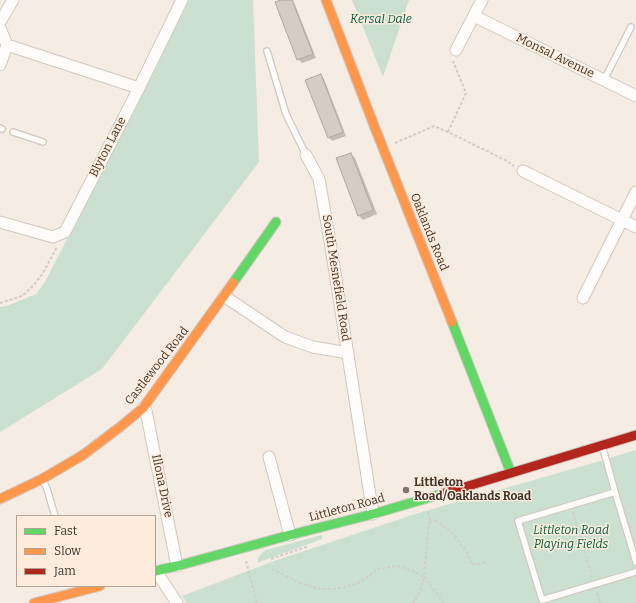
<!DOCTYPE html>
<style>
body{margin:0}
#map{position:relative;width:636px;height:603px;overflow:hidden;background:#f5ece4;font-family:Bitter,serif}
canvas{display:block}
.legend{position:absolute;left:16px;top:515px;width:140px;height:72px;box-sizing:border-box;background:#fdecdc;border:1px solid #b1a396;margin:0;padding:5px 7px;list-style:none;font-size:12px;color:#3e362e}
.legend li{display:flex;align-items:center;gap:8px;height:20px}
.legend b{width:20px;border:1px solid #b1a396}
</style>
<div id="map">
<canvas width="636" height="603"></canvas>
<ul class="legend">
<li><b style="height:5px;background:#63d668"></b>Fast</li>
<li><b style="height:5px;background:#ff974d"></b>Slow</li>
<li><b style="height:5px;background:#b3261e"></b>Jam</li>
</ul>
</div>
<script>
const c = document.querySelector('canvas').getContext('2d');
c.lineJoin = 'round';
function fillPath(path, color) { c.fillStyle = color; c.fill(path, 'evenodd'); }
const poly = rows => new Path2D(rows.map(r => 'M' + r).join(''));
function strokePath(path, color, width, dash) { c.strokeStyle = color; c.lineWidth = width; c.lineCap = dash ? 'butt' : 'round'; c.setLineDash(dash || []); c.stroke(path); }
function write(font, color, halo, rows, align = 'center') {
  c.font = font + ' Bitter,serif'; c.lineWidth = 3; c.setLineDash([]); c.textBaseline = 'middle'; c.strokeStyle = halo; c.fillStyle = color; for (const [text, x, y, turn = 0] of rows) {
    c.save(); c.translate(x, y); c.rotate((+turn || 0) * Math.PI / 180); c.textAlign = isNaN(turn) ? turn : align; if (halo) c.strokeText(text, 0, 0); c.fillText(text, 0, 0); c.restore();
  }
}
fillPath(poly([
 [189,0,253,0,259,162,102,369,0,432,0,307,7,306,36,294,45,282],
 [352,0,409,0,383,77],
 [636,450,636,603,187,603,182,596,274,561,418,513,597,462],
 [322,535,322,539,257,563,258,558,261,554,266,550]
]), '#cbe0d0');
fillPath(poly([
 [284,0,293,0,294,2,316,58,302,63,298,59],
 [320,75,324,79,346,136,332,141,328,137],
 [351,154,355,158,377,214,363,220,359,216]
]), '#0003');
const building = poly([
 [281,0,292,0,313,54,297,60,275,2,281,0],
 [321,74,343,132,328,138,305,80,321,74],
 [351,153,373,210,358,216,336,158,351,153]
]);
fillPath(building, '#d4ccc5');
strokePath(building, '#b0a8a1', 1);
const lane = poly([
 [267,51,286,114,306,155],
 [604,80,631,27],
 [0,128,2,129],
 [13,132,43,142],
 [601,447,604,452,615,492],
 [43,480,47,489,55,516],
 [636,562,615,492,518,521,542,600,636,572]
]);
const street = poly([
 [474,16,636,96],
 [0,22,13,0],
 [0,28,7,45,0,65],
 [7,45,139,88],
 [456,50,482,0],
 [306,155,319,179,330,241,373,514],
 [523,171,636,227],
 [0,222,53,237,65,232,139,88,182,0],
 [224,296,285,337,313,347,348,353],
 [583,298,636,192],
 [143,408,146,411,177,566],
 [269,457,290,535],
 [156,571,177,603]
]);
const fast = poly([
 [233,283,276,222],
 [452,322,511,473],
 [155,571,177,566,290,535,373,514,445,493]
]);
const slow = poly([
 [326,0,375,128,452,322],
 [0,499,42,479,83,455,120,427,143,408,233,283],
 [34,603,100,586]
]);
const jam = poly([
 [445,493,636,435]
]);
strokePath(lane, '#d1c9c1', 8);
strokePath(street, '#d1c9c1', 13);
strokePath(fast, '#d1c9c1', 11);
strokePath(slow, '#d1c9c1', 11);
strokePath(jam, '#d1c9c1', 11);
strokePath(poly([
 [448,132,466,93,453,61],
 [395,143,434,126,448,132,505,160,514,166],
 [0,303,22,296,34,285,43,273,57,247],
 [428,512,430,520,428,531,424,577,444,603],
 [573,512,592,577],
 [430,520,439,522,455,536,468,554,472,565,487,562],
 [271,559,309,546],
 [246,561,257,603],
 [272,569,300,583,310,586,321,589,331,589,341,588,361,582,378,569,394,566,401,567,413,571,424,577,420,591,413,603],
 [597,593,600,603]
]), '#d0cdca', 2, [3, 2]);
strokePath(lane, '#fefcfb', 5.5);
strokePath(street, '#fefcfb', 11);
strokePath(fast, '#63d668', 9);
strokePath(slow, '#ff974d', 9);
strokePath(jam, '#b3261e', 9);
for (const [x, y, r, color] of [
 [406,490,4,"#7e766e"]
]) { const dot = new Path2D(); dot.arc(x, y, r, 0, 2 * Math.PI); c.fillStyle = color; c.fill(dot); strokePath(dot, '#fdecdc', 1.5); }
write('italic 12px', '#006344', '#fdecdc', [
 ["Kersal Dale",381,20],
 ["Littleton Road",571,531],
 ["Playing Fields",571,545]
]);
write('12px', '#3e362e', '#fdecdc', [
 ["Monsal Avenue",555,56,26],
 ["Blyton Lane",108,147,-63],
 ["Oaklands Road",429,232,68],
 ["South Mesnefield Road",336,278,81],
 ["Castlewood Road",157,366,-52],
 ["Illona Drive",162,486,78],
 ["Littleton Road",347,508,-15]
]);
write('bold 12px', '#3e362e', '#fdecdc', [
 ["Littleton",414,483],
 ["Road/Oaklands Road",414,497]
], 'left');
</script>
